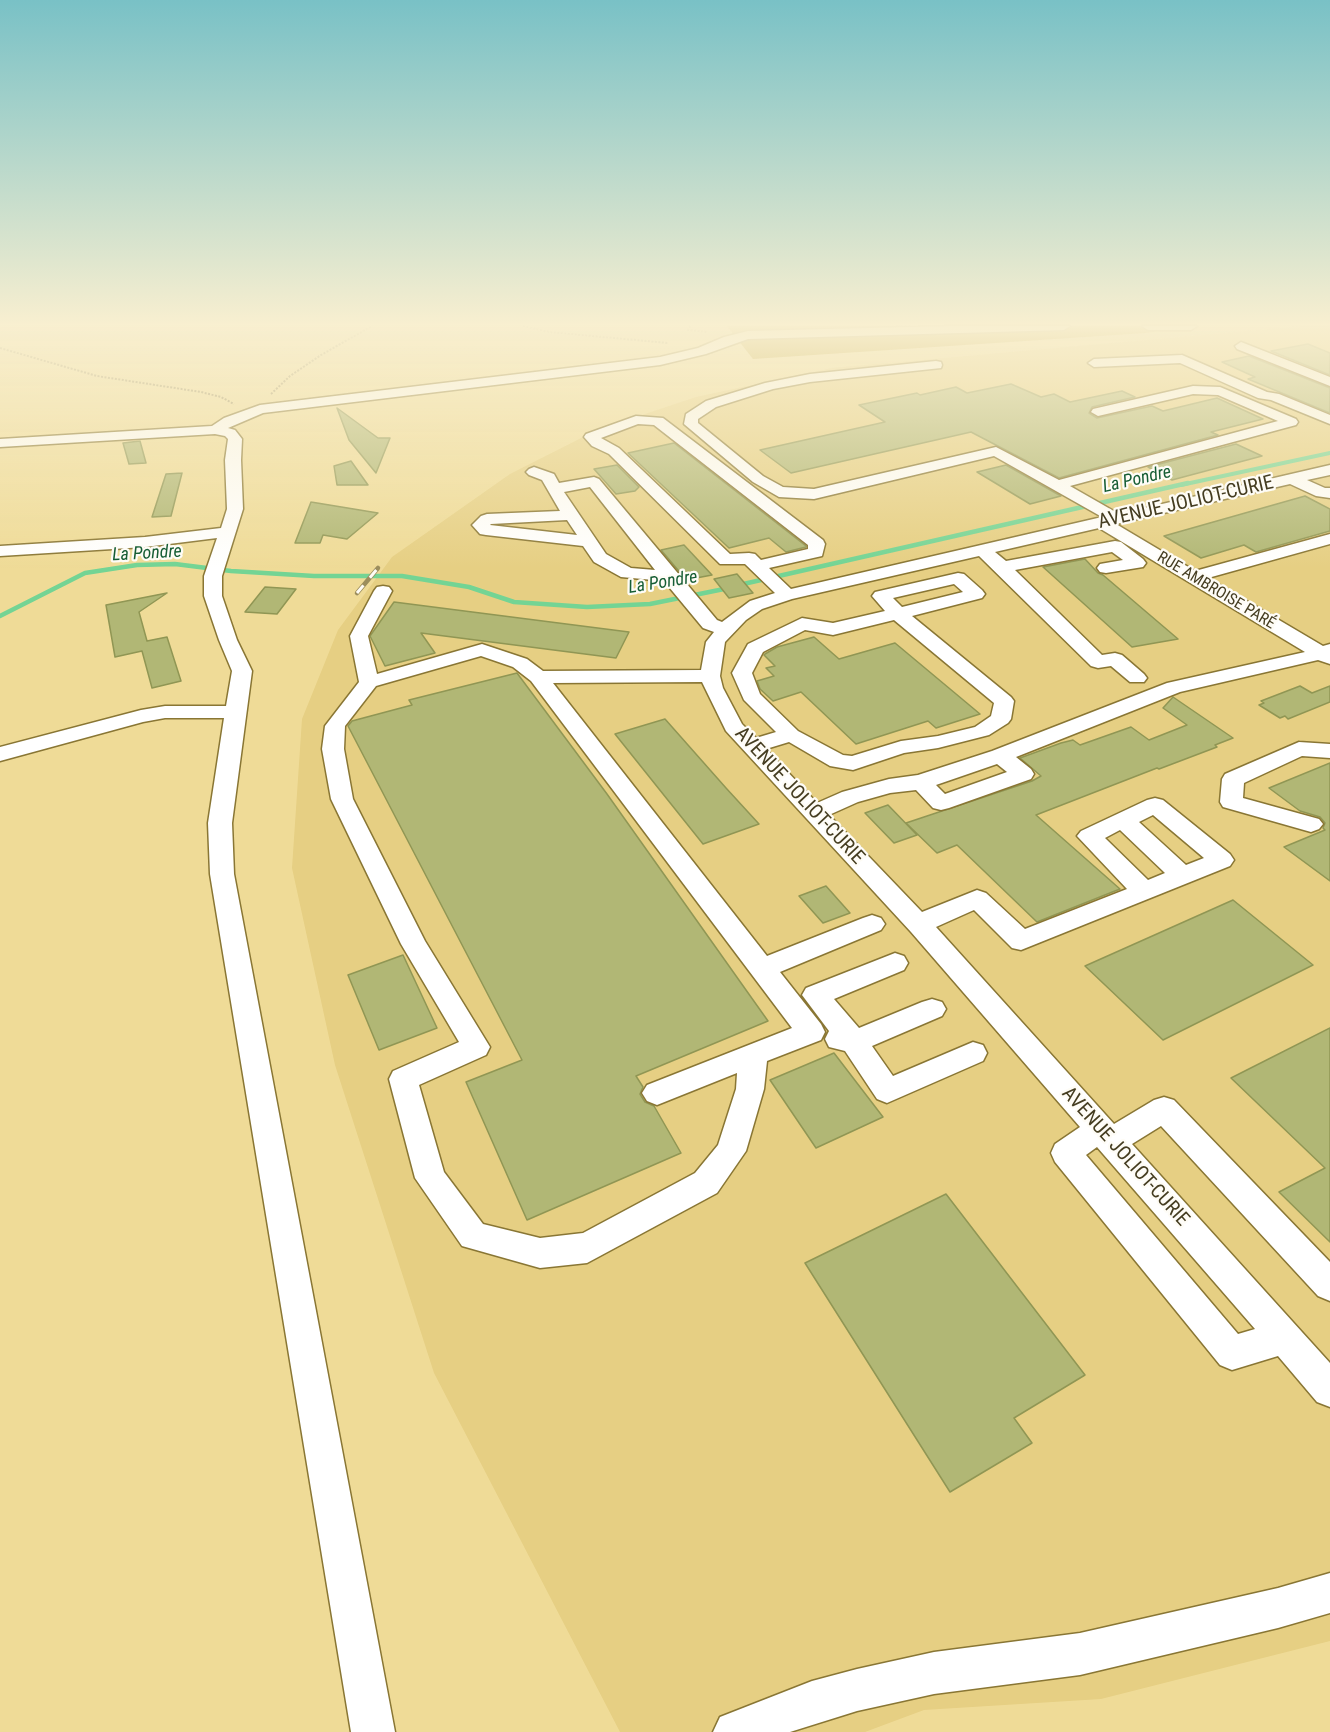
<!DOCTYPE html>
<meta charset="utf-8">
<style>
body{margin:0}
canvas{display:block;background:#efdb97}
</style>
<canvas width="1330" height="1732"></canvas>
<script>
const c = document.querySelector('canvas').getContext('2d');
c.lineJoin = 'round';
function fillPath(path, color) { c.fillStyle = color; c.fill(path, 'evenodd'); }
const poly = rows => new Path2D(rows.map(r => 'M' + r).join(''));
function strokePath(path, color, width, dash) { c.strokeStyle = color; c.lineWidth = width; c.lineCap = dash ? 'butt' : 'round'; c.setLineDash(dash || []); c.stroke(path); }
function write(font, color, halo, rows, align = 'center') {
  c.font = font + ' "Roboto Condensed",sans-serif'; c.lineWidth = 4.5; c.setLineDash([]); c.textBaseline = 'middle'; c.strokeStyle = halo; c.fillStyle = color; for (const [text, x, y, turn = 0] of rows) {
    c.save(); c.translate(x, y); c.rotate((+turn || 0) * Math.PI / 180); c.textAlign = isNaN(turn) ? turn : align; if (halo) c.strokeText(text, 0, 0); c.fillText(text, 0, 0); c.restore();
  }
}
fillPath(poly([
 [1302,326,1330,326,1330,1641,1101,1699,924,1710,865,1732,620,1732,434,1373,335,1065,292,868,302,719,338,630,392,557,510,474,597,430,696,397,832,368]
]), '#e6cf83');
fillPath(poly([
 [727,326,1194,326,1146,333,753,359]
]), '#b79927');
strokePath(poly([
 [1181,485,1330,453]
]), '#73d494', 4);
strokePath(poly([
 [739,585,1188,483],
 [0,616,85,573,137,565,175,564,231,571,314,576,402,576,469,587,514,602,587,607,650,604,729,588]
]), '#73d494', 4.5);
const building = poly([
 [1308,344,1330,353,1330,375,1271,351,1308,344],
 [1249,356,1330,388,1330,413,1248,379,1255,377,1222,362,1249,356],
 [1011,384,1041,397,1054,394,1070,402,1122,391,1135,397,1092,407,1089,413,1097,418,1152,406,1163,411,1217,398,1263,419,1211,432,1218,435,1059,478,971,432,791,473,760,450,885,422,859,405,917,393,920,395,956,387,967,393,1011,384],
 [337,408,378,438,390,438,376,473,349,440,337,408],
 [140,441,146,463,129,464,123,443,140,441],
 [674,443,806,546,806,547,786,552,769,538,729,548,628,453,674,443],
 [1236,444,1262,456,1172,480,1148,467,1236,444],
 [351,461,368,485,337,485,334,466,351,461],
 [617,465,639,487,635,491,616,494,594,469,617,465],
 [1006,465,1061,496,1030,504,977,472,1006,465],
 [182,473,171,516,152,517,166,474,182,473],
 [1305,496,1330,509,1330,531,1256,552,1244,545,1201,558,1164,536,1305,496],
 [311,502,378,513,347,539,323,535,320,543,295,543,311,502],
 [684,545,712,575,691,579,687,575,683,576,661,550,684,545],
 [1085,559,1098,573,1103,575,1178,639,1132,647,1043,567,1085,559],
 [737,574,753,593,729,598,714,579,737,574],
 [265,587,296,589,277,614,245,612,265,587],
 [167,593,139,612,147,641,167,637,181,681,152,688,142,651,115,657,106,605,167,593],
 [394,602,629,632,616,658,421,633,435,653,385,666,370,636,394,602],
 [814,637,839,659,895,643,980,714,936,728,928,721,856,744,801,692,773,701,760,689,757,681,774,676,766,668,775,666,764,655,765,654,777,647,814,637],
 [517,673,607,794,768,1021,636,1076,643,1087,640,1094,645,1102,654,1106,681,1153,527,1220,466,1082,522,1060,348,726,352,721,412,705,409,700,517,673],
 [1300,686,1312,693,1330,686,1330,702,1288,719,1285,716,1280,718,1259,705,1264,703,1261,701,1300,686],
 [1173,697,1233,738,1215,745,1217,747,1159,769,1157,768,1036,815,1120,889,1037,922,957,845,937,853,906,823,1032,781,1041,776,1020,758,1061,743,1073,740,1080,745,1131,727,1149,740,1187,725,1163,708,1173,697],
 [665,719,726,788,759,824,703,844,615,734,665,719],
 [1330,763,1330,881,1284,847,1325,830,1323,828,1325,823,1320,817,1300,811,1269,788,1330,763],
 [888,805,917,835,894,843,865,813,888,805],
 [826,886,850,913,823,923,799,896,826,886],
 [1233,900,1313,965,1163,1040,1085,966,1233,900],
 [403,955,437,1028,379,1050,348,975,403,955],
 [1330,1028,1330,1242,1279,1192,1325,1168,1231,1078,1330,1028],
 [834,1053,883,1117,816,1148,770,1080,834,1053],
 [946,1194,1085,1375,1014,1418,1032,1443,950,1492,805,1263,946,1194]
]);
fillPath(building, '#b1b775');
strokePath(building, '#909654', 1.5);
const minor = poly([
 [950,326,1070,326,1064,330,748,339,706,354,660,365,263,413,228,428,235,430,242,439,241,460,243,509,222,576,222,596,237,640,252,671,232,823,234,874,395,1732,351,1732,210,874,208,823,224,718,165,718,143,722,0,761,0,747,141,710,165,706,226,706,232,671,219,640,204,596,204,576,217,538,145,547,0,556,0,546,145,537,221,528,227,509,225,460,228,439,225,436,215,434,0,447,0,439,212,426,224,418,260,405,660,357,698,348,724,337,748,331,950,326],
 [1142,326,1197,326,1191,330,1148,330,1142,326],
 [1241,342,1330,377,1330,386,1237,349,1235,346,1241,342],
 [1182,355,1267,392,1279,394,1330,415,1330,424,1271,400,1258,398,1180,363,1094,367,1088,363,1094,359,1182,355],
 [936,361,941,362,942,365,941,368,810,382,773,389,716,407,698,419,698,423,763,476,783,487,814,489,996,447,1059,480,1278,421,1218,395,1193,394,1098,416,1091,412,1093,409,1193,386,1220,387,1296,419,1298,422,1296,425,1070,486,1119,514,1330,465,1330,475,1307,480,1325,488,1330,488,1330,498,1316,496,1290,484,1116,524,1195,571,1330,534,1330,544,1208,578,1323,646,1330,644,1330,664,1318,660,1180,692,1016,757,1031,769,1034,774,1031,779,949,808,941,810,933,808,916,790,890,793,858,802,829,815,922,912,977,890,986,893,1025,929,1127,889,1077,836,1081,831,1147,800,1155,798,1163,800,1230,854,1234,860,1230,866,1021,950,1012,948,974,910,936,927,1114,1124,1154,1100,1164,1097,1174,1100,1330,1262,1330,1301,1318,1296,1161,1126,1132,1144,1330,1363,1330,1407,1317,1402,1278,1356,1232,1370,1220,1365,1055,1162,1051,1153,1055,1144,1080,1127,911,932,726,731,702,682,553,683,767,956,863,918,872,915,881,918,885,924,881,930,780,972,821,1024,825,1032,821,1040,767,1061,764,1089,746,1151,717,1193,587,1263,540,1268,462,1246,415,1178,389,1079,393,1071,459,1042,401,944,331,799,322,749,325,726,359,682,350,636,374,591,377,587,383,586,389,587,392,591,368,636,377,674,482,644,527,659,543,671,701,670,706,642,714,632,703,628,664,581,621,577,594,562,583,546,486,535,480,534,472,525,481,516,487,514,560,511,542,480,529,475,526,472,529,469,534,467,554,474,559,483,594,477,599,479,717,620,722,622,750,601,775,593,745,564,720,564,609,454,592,446,584,437,586,434,636,416,663,418,823,540,825,544,822,556,769,568,791,589,1102,517,994,456,814,499,779,497,753,482,684,424,686,414,706,401,765,383,810,374,936,361],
 [638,424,654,425,808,545,808,549,761,560,755,554,749,553,730,554,619,448,601,438,638,424],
 [590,487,655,570,631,568,606,554,564,492,590,487],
 [567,520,577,535,490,525,491,524,567,520],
 [1099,528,1305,652,1167,683,992,751,918,775,889,779,842,792,817,803,766,749,789,742,830,766,853,770,904,753,938,748,989,735,1008,723,1011,719,1014,701,1011,697,912,616,982,598,985,594,982,590,964,574,958,573,875,592,872,596,885,611,833,623,802,618,748,644,732,673,744,700,776,732,756,738,742,724,723,688,720,676,725,642,746,620,762,609,792,599,979,556,1091,666,1098,668,1111,666,1130,682,1144,682,1147,678,1144,674,1122,655,1115,653,1102,655,1015,570,1112,552,1123,560,1100,564,1097,568,1100,572,1106,573,1143,567,1146,563,1143,559,1121,542,1115,541,1006,561,995,552,1099,528],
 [954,584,963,592,902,607,893,598,954,584],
 [894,620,994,703,991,716,975,727,938,736,901,741,852,756,843,755,798,731,760,694,752,673,763,652,805,630,833,635,894,620],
 [481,656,513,667,531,681,792,1028,647,1085,642,1093,647,1101,657,1105,737,1073,736,1089,718,1145,695,1173,583,1233,540,1238,483,1224,444,1172,419,1085,486,1055,490,1047,425,941,353,799,344,749,345,726,376,686,481,656],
 [997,764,1007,772,945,794,936,785,997,764],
 [1153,815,1204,858,1186,865,1139,822,1153,815],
 [1120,830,1165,873,1148,880,1105,838,1120,830],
 [1097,1147,1255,1329,1238,1334,1086,1155,1097,1147],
 [1299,742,1330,744,1330,758,1302,756,1244,783,1243,798,1319,819,1323,824,1319,829,1311,832,1223,807,1220,802,1222,779,1225,774,1299,742],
 [895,953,904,956,908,963,904,970,834,999,859,1028,922,1002,932,999,942,1002,946,1009,942,1016,872,1046,893,1076,973,1042,983,1045,987,1053,983,1061,887,1103,877,1099,845,1051,829,1047,825,1039,829,1031,802,995,806,988,895,953],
 [1330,1573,1330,1613,1278,1628,1080,1675,934,1694,857,1711,790,1732,713,1732,720,1717,812,1681,857,1669,934,1652,1080,1633,1278,1588,1330,1573]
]);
strokePath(minor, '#897634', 3);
strokePath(poly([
 [523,326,549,332,668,343],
 [690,326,688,330,707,332],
 [0,348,97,376,201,392,221,397,234,404],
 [271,394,290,376,321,355,372,326]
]), '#9e8f5f', 2, [2, 1.5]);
fillPath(minor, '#fff');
const rail = poly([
 [357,593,378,568]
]);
strokePath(rail, '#9c8e5d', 4.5);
strokePath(rail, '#fefcf6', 3, [10]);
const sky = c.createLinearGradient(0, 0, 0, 568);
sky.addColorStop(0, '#79c1c6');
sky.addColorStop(0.57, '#f8efd0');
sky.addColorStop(1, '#f8efd000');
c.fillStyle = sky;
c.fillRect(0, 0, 1330, 568);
write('16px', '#453d21', '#fefcf6', [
 ["RUE AMBROISE PARÉ",1216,591,31]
]);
write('italic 18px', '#165d34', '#fefcf6', [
 ["La Pondre",1137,480,-13],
 ["La Pondre",147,554,-3],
 ["La Pondre",663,583,-9]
]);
write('20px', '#453d21', '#fefcf6', [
 ["AVENUE JOLIOT-CURIE",1186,503,-13],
 ["AVENUE JOLIOT-CURIE",799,796,47],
 ["AVENUE JOLIOT-CURIE",1125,1157,48]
]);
</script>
